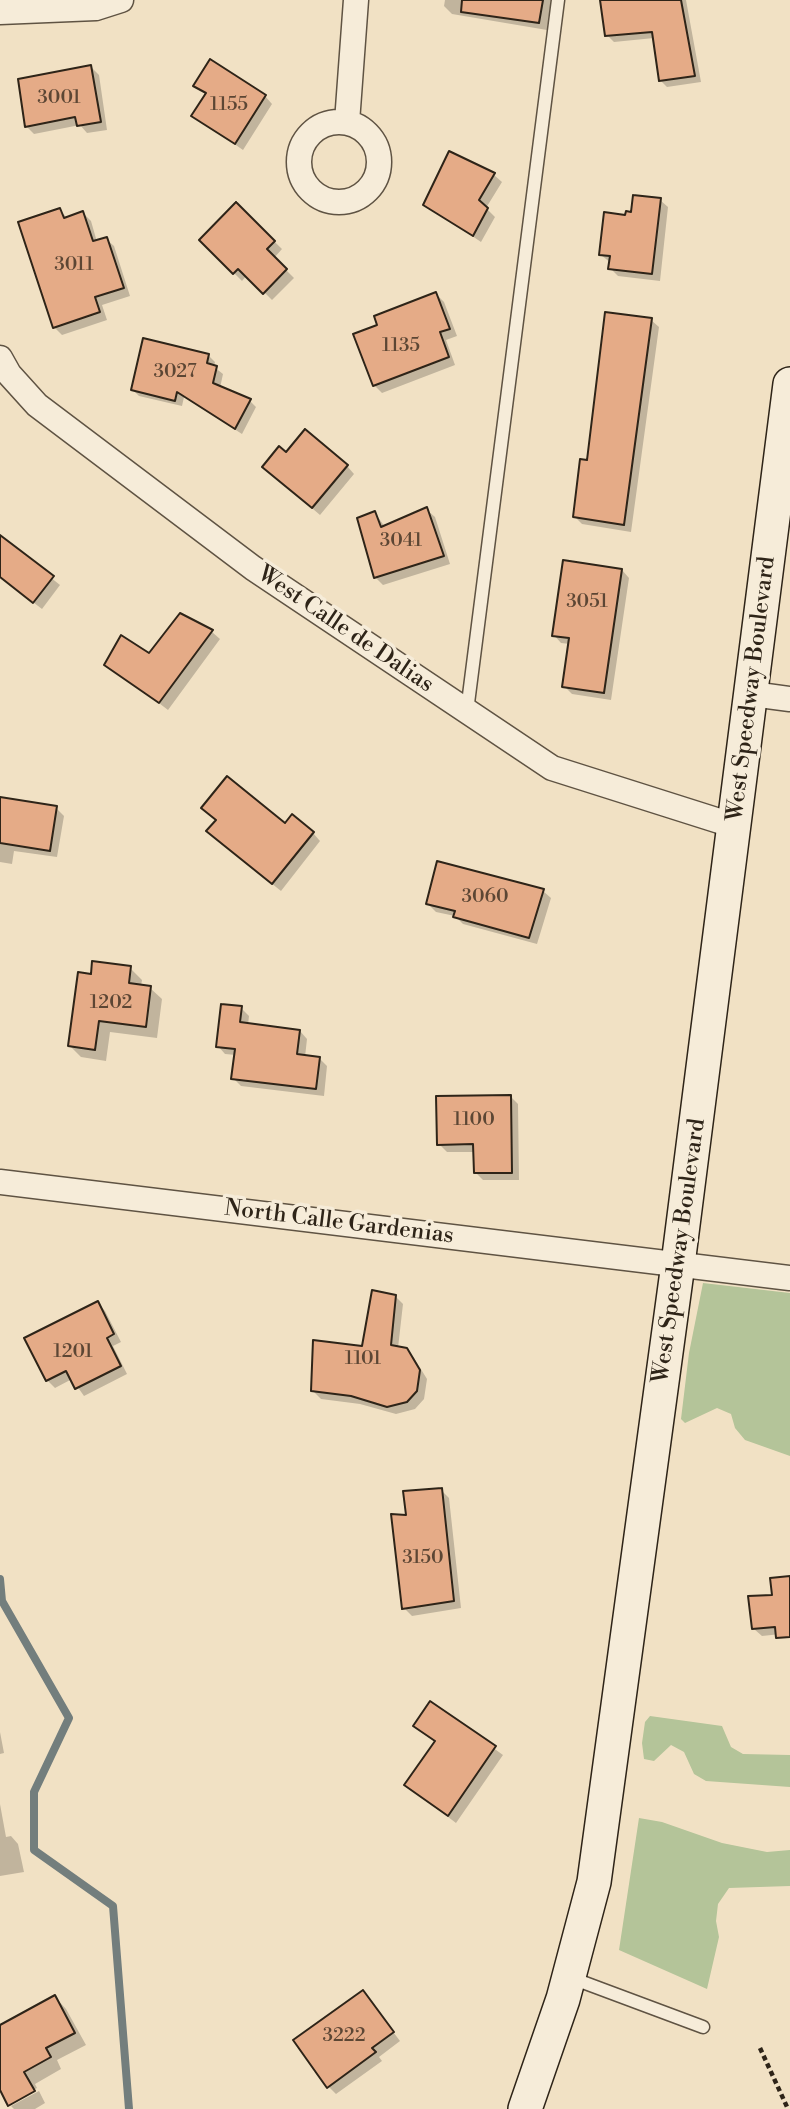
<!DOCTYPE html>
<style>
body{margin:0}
canvas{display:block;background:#f1e1c4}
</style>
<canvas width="790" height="2109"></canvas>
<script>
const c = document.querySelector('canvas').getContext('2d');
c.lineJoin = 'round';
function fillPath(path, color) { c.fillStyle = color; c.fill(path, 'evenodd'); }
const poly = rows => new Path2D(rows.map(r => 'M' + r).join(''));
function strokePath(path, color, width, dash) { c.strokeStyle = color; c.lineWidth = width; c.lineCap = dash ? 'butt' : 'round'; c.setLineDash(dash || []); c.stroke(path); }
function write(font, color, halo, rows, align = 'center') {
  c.font = font + ' "Libre Bodoni",serif'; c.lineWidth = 7; c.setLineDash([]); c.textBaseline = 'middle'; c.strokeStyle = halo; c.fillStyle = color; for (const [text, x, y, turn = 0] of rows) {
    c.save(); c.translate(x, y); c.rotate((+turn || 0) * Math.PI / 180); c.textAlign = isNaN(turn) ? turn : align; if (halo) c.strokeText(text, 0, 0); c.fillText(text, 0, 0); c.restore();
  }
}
fillPath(poly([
 [703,1283,790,1293,790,1456,745,1440,735,1428,731,1414,717,1408,685,1423,681,1419,689,1353],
 [650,1716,722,1726,731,1747,743,1754,790,1755,790,1787,706,1781,694,1774,684,1752,671,1745,654,1761,644,1759,642,1743,645,1722],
 [639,1818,662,1822,722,1843,767,1852,790,1850,790,1886,729,1888,718,1904,716,1921,719,1937,707,1989,619,1950]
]), '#b4c499');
fillPath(poly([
 [445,0,551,0,547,30,452,14,444,6],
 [602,0,686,0,701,82,667,87,660,80,654,38,614,42,607,35],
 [91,67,99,75,107,130,87,133,80,125,34,134,26,126],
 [196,85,265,96,272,104,243,150,194,116,207,95],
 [450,154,494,175,502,182,486,208,495,217,481,242,425,204],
 [660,200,668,207,660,281,618,276,610,268,611,263,601,255,627,217],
 [236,204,282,249,274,258,294,278,272,300,247,275,242,281,201,240],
 [60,210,67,218,83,213,91,221,97,242,106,239,114,246,130,296,102,305,107,320,62,335,54,327],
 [436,294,444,302,457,336,446,340,455,365,382,393,374,385,380,326],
 [651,320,659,327,631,532,582,524,574,516,589,462],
 [208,355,215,362,214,367,223,374,220,388,250,401,256,407,242,434,184,397,182,406,139,396,133,390],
 [347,466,354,474,320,515,272,474],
 [427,510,435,517,450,564,383,585,376,578,359,519,375,513,385,527],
 [0,537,60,585,42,609,0,577],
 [622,570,629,578,611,700,572,694,564,686,570,644,561,643,554,635],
 [180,615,212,632,220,639,168,710,113,668,149,655],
 [0,799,56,808,64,816,57,857,14,851,12,864,0,862],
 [286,825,313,833,320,841,281,891,216,839],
 [543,891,551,898,537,944,463,924,455,916,436,912,428,904],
 [130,968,142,980,141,986,150,988,162,999,157,1038,110,1032,106,1061,81,1057,69,1045,92,976],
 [241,1008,249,1016,248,1025,300,1031,307,1039,305,1057,320,1059,327,1066,324,1096,241,1086,233,1078,236,1055,225,1054,218,1046],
 [510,1096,518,1104,519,1180,483,1180,475,1172,475,1152,447,1152,439,1144],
 [395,1296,403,1304,398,1348,406,1350,414,1358,427,1379,424,1399,415,1409,396,1414,360,1404,321,1399,313,1391,363,1348],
 [98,1303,105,1311,121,1342,113,1346,127,1374,84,1396,72,1379,55,1388,47,1380],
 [441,1490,449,1498,461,1608,412,1616,404,1608],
 [790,1577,790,1633,762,1636,754,1629],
 [431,1703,503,1755,456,1823,406,1785,436,1742,415,1726],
 [0,1732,4,1753,0,1754],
 [0,1804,6,1837,11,1836,18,1844,24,1872,0,1876],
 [363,1992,400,2041,379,2057,382,2061,336,2094,329,2087],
 [55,1997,66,2009,86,2045,57,2060,61,2069,35,2084,37,2088,11,2102,11,2106,0,2087,0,2027],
 [39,2091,45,2103,35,2109,14,2109,11,2106]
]), '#0003');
strokePath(poly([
 [0,1579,2,1601,69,1718,34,1792,34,1850,113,1906,129,2109]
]), '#737e7d', 8);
const building = poly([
 [462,0,543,0,539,23,461,12,462,0],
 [600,0,681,0,695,76,659,81,652,32,605,36,600,0],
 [210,59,266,95,235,144,191,116,206,93,193,86,210,59],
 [91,65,101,122,77,126,75,117,25,127,18,79,91,65],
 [449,151,495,173,479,200,488,208,473,236,423,205,449,151],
 [633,195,661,198,652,274,608,269,610,256,599,255,604,212,625,215,626,211,631,212,633,195],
 [236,202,275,241,267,249,287,269,263,294,238,269,233,274,199,240,236,202],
 [60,208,64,218,83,211,93,241,107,237,124,288,95,297,100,312,53,328,18,222,60,208],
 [436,292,450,329,440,332,449,357,373,386,353,334,377,325,374,316,436,292],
 [605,312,652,318,624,525,573,517,580,459,587,460,605,312],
 [143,338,209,354,207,363,217,366,213,383,251,399,235,429,177,392,175,401,131,390,143,338],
 [305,429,348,465,312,508,262,467,279,446,286,452,305,429],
 [427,507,444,556,374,578,357,518,375,511,381,527,427,507],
 [0,535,54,576,33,603,0,577,0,535],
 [563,560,622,569,604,693,562,687,569,638,552,636,563,560],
 [180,613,213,630,159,703,104,665,121,635,149,653,180,613],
 [227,776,285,823,292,814,314,832,272,884,206,831,216,820,201,808,227,776],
 [0,797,57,806,50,851,0,843,0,797],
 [437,861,544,889,529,938,453,917,455,911,426,904,437,861],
 [92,961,131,966,129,983,151,986,146,1027,99,1021,95,1050,68,1046,78,972,91,974,92,961],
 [221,1004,242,1006,240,1022,300,1030,297,1054,320,1057,316,1089,231,1079,235,1049,216,1047,221,1004],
 [511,1095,512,1173,474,1173,473,1144,437,1145,436,1096,511,1095],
 [372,1290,396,1295,391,1345,407,1348,420,1370,417,1391,407,1402,387,1407,351,1396,311,1391,313,1340,362,1346,372,1290],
 [98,1301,114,1334,107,1338,121,1366,75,1389,66,1371,46,1381,24,1338,98,1301],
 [442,1488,454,1601,402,1609,391,1514,406,1515,403,1491,442,1488],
 [790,1576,790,1637,776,1638,775,1627,752,1629,748,1596,772,1595,770,1578,790,1576],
 [430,1701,496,1746,448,1816,404,1785,435,1741,413,1726,430,1701],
 [363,1990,394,2032,372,2048,376,2052,327,2088,293,2040,363,1990],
 [55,1995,75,2033,46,2048,51,2057,24,2072,35,2091,8,2106,0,2090,0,2025,55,1995]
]);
fillPath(building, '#e5ab87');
strokePath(building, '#2e2418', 2);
const lane = poly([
 [467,711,558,0],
 [569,1977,703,2027]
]);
const street = poly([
 [0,12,96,8,121,0],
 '299 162a40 40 0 1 1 80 0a40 40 0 1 1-80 0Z',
 [347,122,356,0],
 [0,358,9,374,37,405,253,568,552,768,735,826],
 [752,694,790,699],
 [0,1182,790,1278]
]);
const secondary = poly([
 [525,2109,563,1999,594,1882,678,1264,790,384]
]);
strokePath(lane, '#5f5343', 15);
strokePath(street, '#5f5343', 27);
strokePath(secondary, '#2e2418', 36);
strokePath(poly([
 [760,2048,788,2109]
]), '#2e2418', 4.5, [5, 3.5]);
strokePath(lane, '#f6ecd9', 12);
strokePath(street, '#f6ecd9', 24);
strokePath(secondary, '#f6ecd9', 33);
write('19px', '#5c4634', null, [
 ["3001",59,98],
 ["1155",229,105],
 ["3011",74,265],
 ["1135",401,346],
 ["3027",175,372],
 ["3041",401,541],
 ["3051",587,602],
 ["3060",485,897],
 ["1202",111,1003],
 ["1100",474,1120],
 ["1201",73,1352],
 ["1101",363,1359],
 ["3150",423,1558],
 ["3222",344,2036]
]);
write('23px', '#2e2418', '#f6ecd9', [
 ["West Calle de Dalias",345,630,34],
 ["West Speedway Boulevard",752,689,-83],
 ["North Calle Gardenias",339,1223,7],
 ["West Speedway Boulevard",680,1251,-82]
]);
</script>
